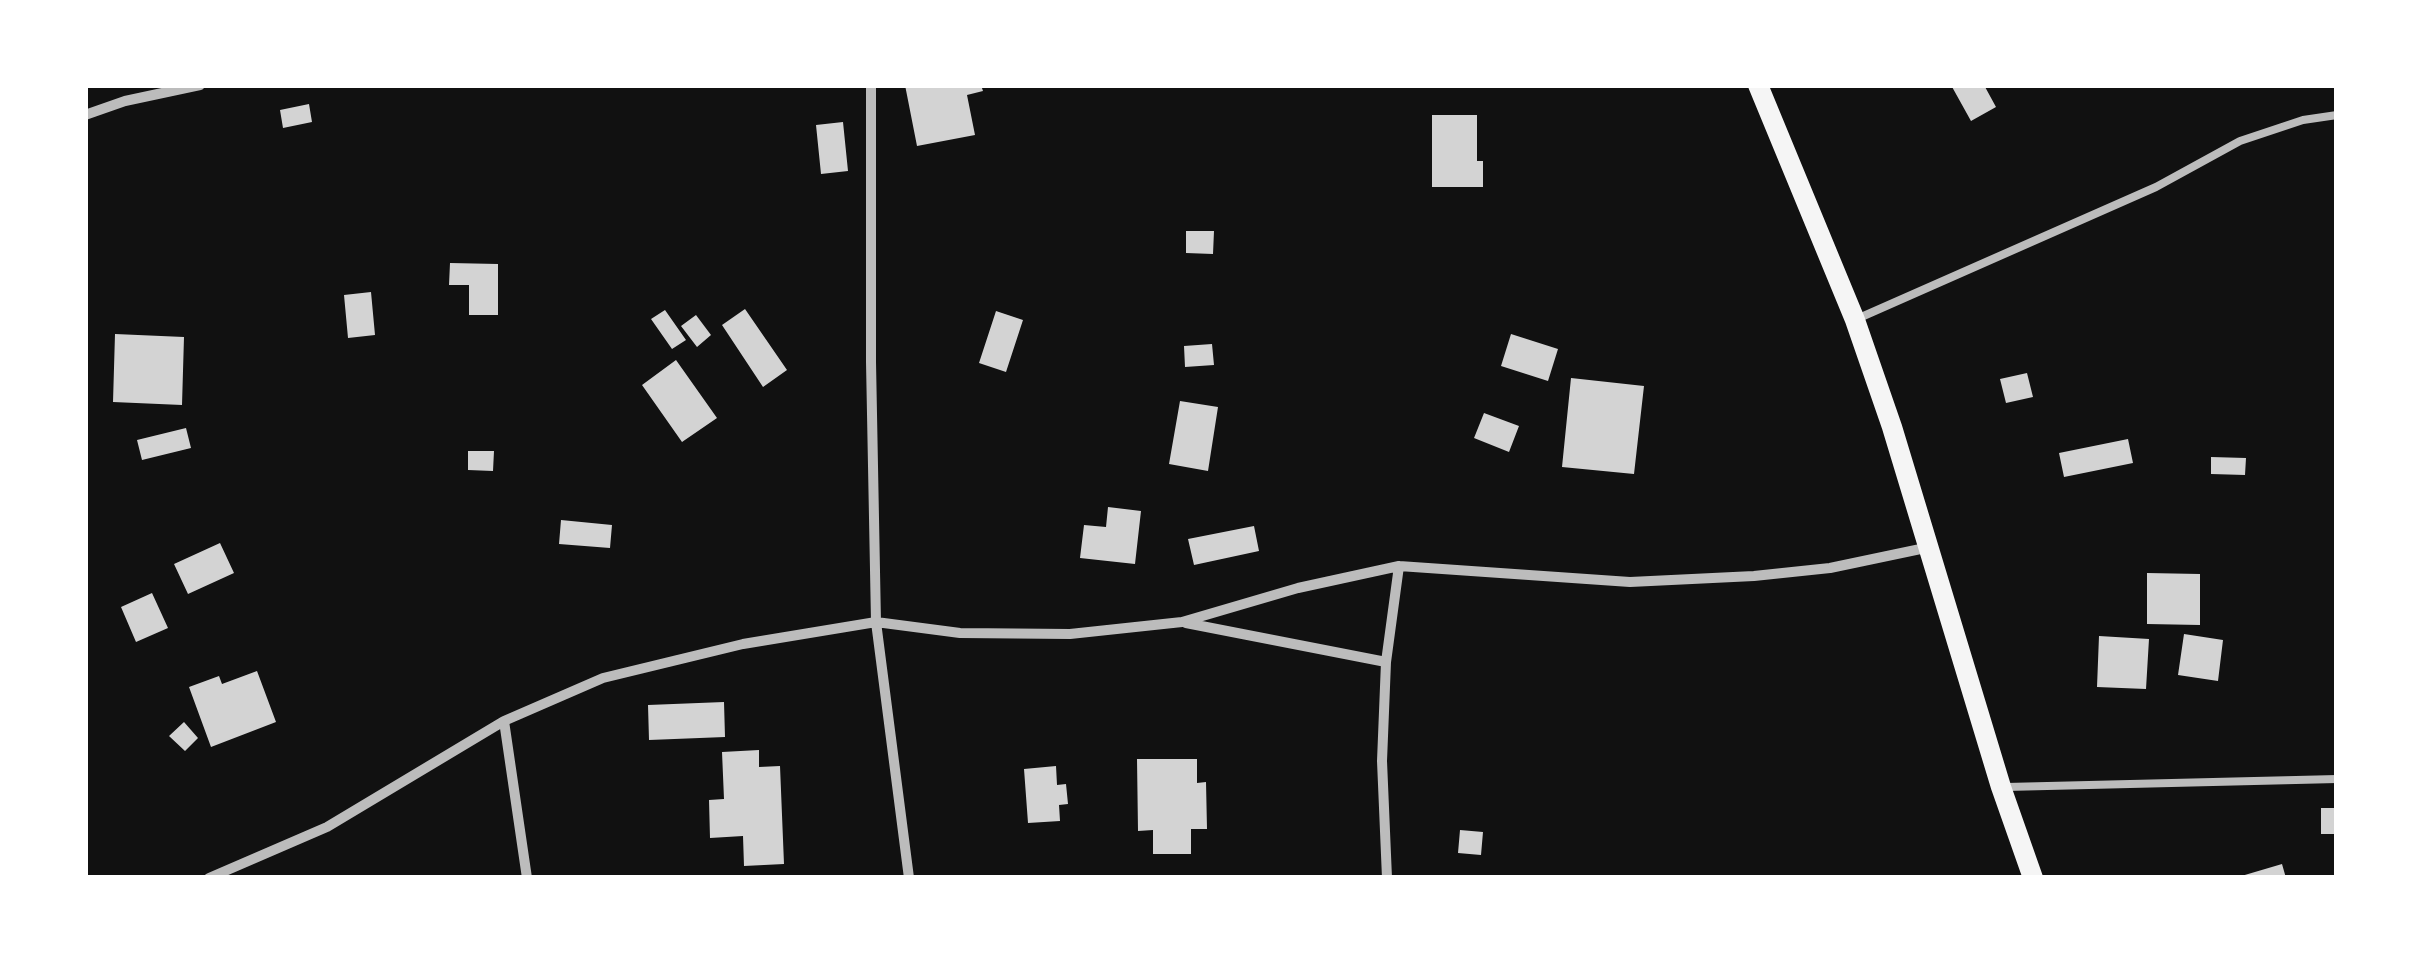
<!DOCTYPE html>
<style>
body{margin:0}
#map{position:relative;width:2422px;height:963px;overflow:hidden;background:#111;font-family:Cabin,sans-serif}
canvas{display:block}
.frame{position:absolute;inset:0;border:88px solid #fff;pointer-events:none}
</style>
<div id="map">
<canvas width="2422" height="963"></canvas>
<div class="frame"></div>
</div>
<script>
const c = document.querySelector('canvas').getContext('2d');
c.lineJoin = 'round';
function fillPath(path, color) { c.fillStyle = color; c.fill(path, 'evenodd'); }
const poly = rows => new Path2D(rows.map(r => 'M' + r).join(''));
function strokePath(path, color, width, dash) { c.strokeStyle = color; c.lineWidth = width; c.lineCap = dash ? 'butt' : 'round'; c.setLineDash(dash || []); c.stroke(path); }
fillPath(poly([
 [905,85,981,85,983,91,967,95,975,135,917,146],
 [1951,85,1984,85,1996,107,1971,121],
 [309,104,312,122,283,128,280,110],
 [1432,115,1477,115,1477,161,1483,161,1483,187,1432,187],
 [843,122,848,171,821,174,816,125],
 [1186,231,1214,231,1213,254,1186,253],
 [450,263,498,264,498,315,469,315,469,285,449,285],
 [371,292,375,335,348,338,344,295],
 [745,309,787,370,763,387,722,325],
 [665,310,686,340,672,349,651,319],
 [996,311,1023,320,1006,372,979,363],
 [696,315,711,335,697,347,681,326],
 [115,334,184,337,182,405,113,402],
 [1511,334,1558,349,1548,381,1501,366],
 [1212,344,1214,365,1185,367,1184,346],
 [676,360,717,418,682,442,642,385],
 [2027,373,2033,397,2006,403,2000,379],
 [1571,378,1644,386,1634,474,1562,467],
 [1180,401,1218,407,1208,471,1169,464],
 [1484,413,1519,426,1509,452,1474,438],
 [186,428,191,448,142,460,137,440],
 [2128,439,2133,463,2064,477,2059,453],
 [468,451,494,451,493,471,468,470],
 [2211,457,2246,458,2245,475,2211,474],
 [1108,507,1141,511,1135,564,1080,558,1084,525,1106,527],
 [561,520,612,525,610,548,559,544],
 [1254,526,1259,551,1194,565,1188,539],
 [220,543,234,573,188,594,174,564],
 [2147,573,2200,574,2200,625,2147,624],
 [152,593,168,628,136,642,121,607],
 [2184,634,2223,640,2218,681,2178,675],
 [2099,636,2149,639,2146,689,2097,687],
 [257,671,276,722,211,747,189,687,219,676,222,684],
 [724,702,725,737,649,740,648,705],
 [184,722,198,738,185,751,169,736],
 [759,750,759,767,780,766,784,864,744,866,743,836,710,838,709,800,724,799,722,752],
 [1137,759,1197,759,1197,783,1206,782,1207,829,1191,829,1191,854,1153,854,1153,830,1138,831],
 [1056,766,1057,785,1066,784,1068,804,1059,805,1060,821,1028,823,1024,769],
 [2321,808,2337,808,2337,834,2321,834],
 [1460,830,1483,832,1481,855,1458,853],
 [2282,864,2286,878,2238,878,2238,877]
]), '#d3d3d3');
strokePath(poly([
 [1859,318,2156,187,2240,141,2303,120,2337,115],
 [2006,787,2337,779]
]), '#bcbcbc', 8);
strokePath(poly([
 [871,85,871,362,876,622,909,878],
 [85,115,125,101,200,85],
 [1186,623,1386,662],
 [504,721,527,878],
 [209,878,327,827,504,721,603,678,743,644,876,622,960,633,1070,634,1182,622,1298,588,1399,566,1630,582,1754,576,1830,568,1930,547],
 [1387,878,1382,761,1386,662,1399,566]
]), '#bcbcbc', 10);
strokePath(poly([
 [1758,85,1855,320,1892,427,2001,787,2033,878]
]), '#f5f5f5', 20);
</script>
